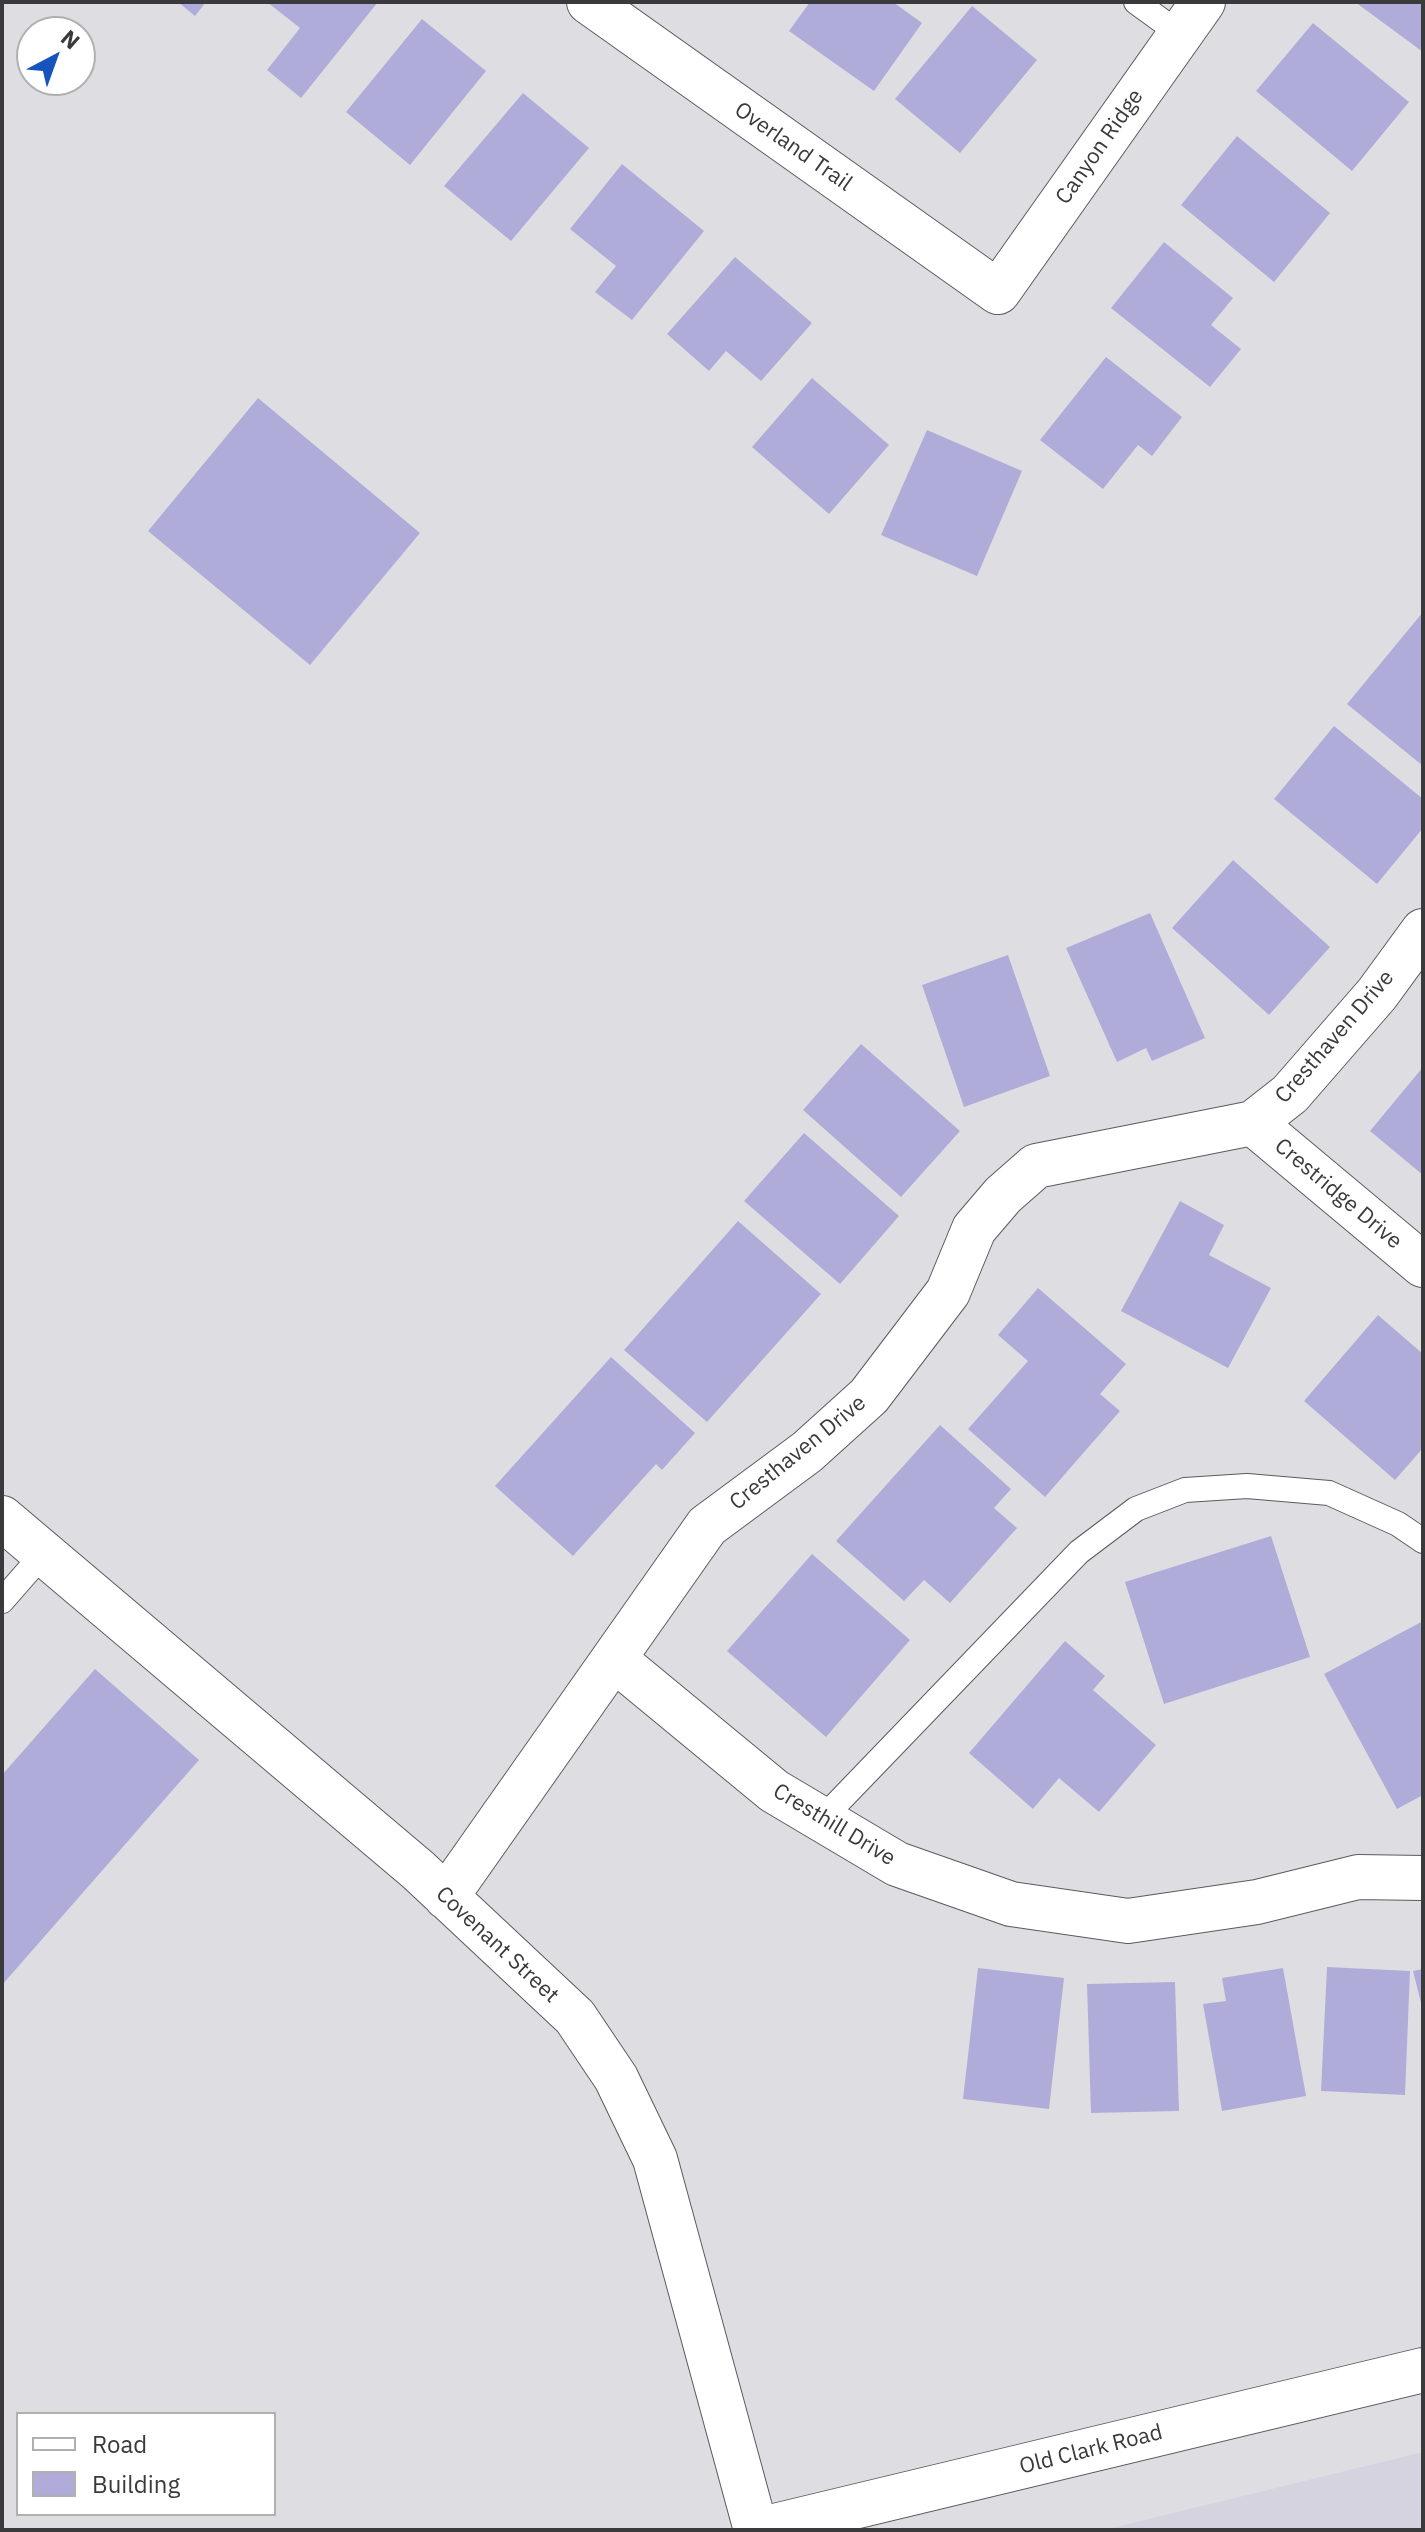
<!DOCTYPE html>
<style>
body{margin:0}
#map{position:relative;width:1425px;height:2532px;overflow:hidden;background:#dedee2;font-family:"IBM Plex Sans",sans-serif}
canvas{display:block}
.frame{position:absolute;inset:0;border:4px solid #3a3a3c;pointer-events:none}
.legend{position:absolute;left:16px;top:2412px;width:260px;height:104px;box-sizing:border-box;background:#fff;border:2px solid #b0b0b1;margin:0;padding:10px 14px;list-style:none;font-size:24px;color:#3a3a3c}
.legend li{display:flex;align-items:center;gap:16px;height:40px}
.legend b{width:40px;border:2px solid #b0b0b1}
.north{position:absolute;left:16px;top:16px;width:80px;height:80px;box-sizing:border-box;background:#fff;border:2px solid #b0b0b1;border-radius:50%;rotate:41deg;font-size:22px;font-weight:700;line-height:32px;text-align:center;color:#3a3a3c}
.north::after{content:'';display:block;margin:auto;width:28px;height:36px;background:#1753bf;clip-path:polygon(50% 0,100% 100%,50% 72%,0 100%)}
</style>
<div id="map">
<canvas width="1425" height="2532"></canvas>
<div class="frame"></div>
<ul class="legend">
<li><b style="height:10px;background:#fff"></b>Road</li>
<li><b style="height:22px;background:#b0acd9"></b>Building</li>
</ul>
<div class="north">N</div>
</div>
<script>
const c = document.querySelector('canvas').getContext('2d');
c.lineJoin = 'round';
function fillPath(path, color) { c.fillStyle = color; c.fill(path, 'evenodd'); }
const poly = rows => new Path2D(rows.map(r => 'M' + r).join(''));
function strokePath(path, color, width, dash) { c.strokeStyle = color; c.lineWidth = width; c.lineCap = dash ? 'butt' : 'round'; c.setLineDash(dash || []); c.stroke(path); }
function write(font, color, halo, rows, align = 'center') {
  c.font = font + ' "IBM Plex Sans",sans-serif'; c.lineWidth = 8; c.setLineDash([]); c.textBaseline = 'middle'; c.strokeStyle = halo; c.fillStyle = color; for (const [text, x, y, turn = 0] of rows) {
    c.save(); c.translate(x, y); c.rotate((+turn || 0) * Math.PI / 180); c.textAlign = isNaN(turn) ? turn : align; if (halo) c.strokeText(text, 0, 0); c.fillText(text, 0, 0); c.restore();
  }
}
fillPath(poly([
 [1423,2452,1423,2530,1104,2530]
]), '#d4d3df');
fillPath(poly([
 [178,2,206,2,195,16],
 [267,2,378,2,301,98,267,70,300,28],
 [810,2,893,2,922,23,874,91,789,31],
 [1355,2,1423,2,1423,52],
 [972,6,1037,60,960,153,895,99],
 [422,19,486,71,410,165,346,112],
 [1313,23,1409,102,1352,171,1256,91],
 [523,93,589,148,511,241,444,186],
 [1237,136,1330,213,1274,282,1181,205],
 [622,164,704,231,632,320,595,292,616,266,570,229],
 [1164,242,1233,298,1211,325,1241,349,1210,387,1111,308],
 [735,257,812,323,761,381,726,351,709,371,667,334],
 [1106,357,1182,417,1152,456,1138,445,1103,489,1040,440],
 [812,378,889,445,829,514,752,447],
 [258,398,420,533,310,665,148,531],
 [927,430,1022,471,977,576,881,535],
 [1423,612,1423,766,1347,704],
 [1334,726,1423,799,1423,828,1377,884,1274,799],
 [1233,860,1330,947,1269,1015,1172,928],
 [1150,913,1205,1038,1152,1061,1146,1048,1117,1062,1066,948],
 [1008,955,1050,1076,964,1107,922,985],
 [861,1044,960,1131,901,1197,803,1110],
 [1423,1067,1423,1175,1370,1131],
 [804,1133,899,1216,840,1284,744,1201],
 [1180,1201,1224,1225,1209,1255,1271,1288,1228,1368,1121,1311],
 [738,1221,821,1294,707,1422,624,1350],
 [1038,1288,1126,1364,1100,1394,1120,1411,1045,1497,968,1429,1028,1361,998,1335],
 [1378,1315,1423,1354,1423,1448,1395,1480,1304,1401],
 [611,1357,695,1433,662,1470,656,1464,573,1556,495,1486],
 [940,1425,1011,1489,994,1508,1017,1528,950,1603,924,1580,904,1601,836,1541],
 [1271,1536,1310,1657,1164,1704,1125,1582],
 [812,1554,910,1640,826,1737,727,1651],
 [1423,1621,1423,1795,1397,1809,1324,1674],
 [1065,1641,1105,1676,1093,1690,1156,1745,1099,1812,1059,1778,1033,1809,969,1753],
 [95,1669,199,1760,2,1985,2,1775],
 [1327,1967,1410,1971,1405,2095,1321,2091],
 [978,1968,1064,1978,1049,2109,963,2099],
 [1283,1968,1306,2096,1222,2111,1203,2004,1226,2001,1222,1978],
 [1423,1969,1423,2007,1422,2007,1413,1971],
 [1175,1982,1179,2111,1091,2113,1087,1984]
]), '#b0acd9');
const service = poly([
 [1136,2,1180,34],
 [2,1601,44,1553],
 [822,1819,1079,1552,1136,1509,1185,1490,1247,1486,1329,1493,1398,1524,1423,1541]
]);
const minor = poly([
 [589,2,998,292,1203,2],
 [1253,1123,1423,1265],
 [2,1518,418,1870,575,2017,616,2078,655,2159,756,2530],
 [614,1659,774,1791,897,1864,1011,1904,1128,1921,1257,1902,1358,1877,1423,1878],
 [446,1897,707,1526,807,1452,869,1396,948,1292,974,1229,1003,1195,1036,1166,1253,1123,1290,1094,1377,994,1423,931],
 [758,2530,1423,2370]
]);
strokePath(service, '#5b5b5f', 26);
strokePath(minor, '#5b5b5f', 46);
strokePath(service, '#fff', 24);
strokePath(minor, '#fff', 44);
write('22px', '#3a3a3c', '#fff', [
 ["Overland Trail",793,147,35],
 ["Canyon Ridge",1100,147,-55],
 ["Cresthaven Drive",1335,1037,-49],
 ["Crestridge Drive",1338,1194,40],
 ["Cresthaven Drive",798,1453,-39],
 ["Cresthill Drive",834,1825,31],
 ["Covenant Street",497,1945,43],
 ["Old Clark Road",1091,2450,-14]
]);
</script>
